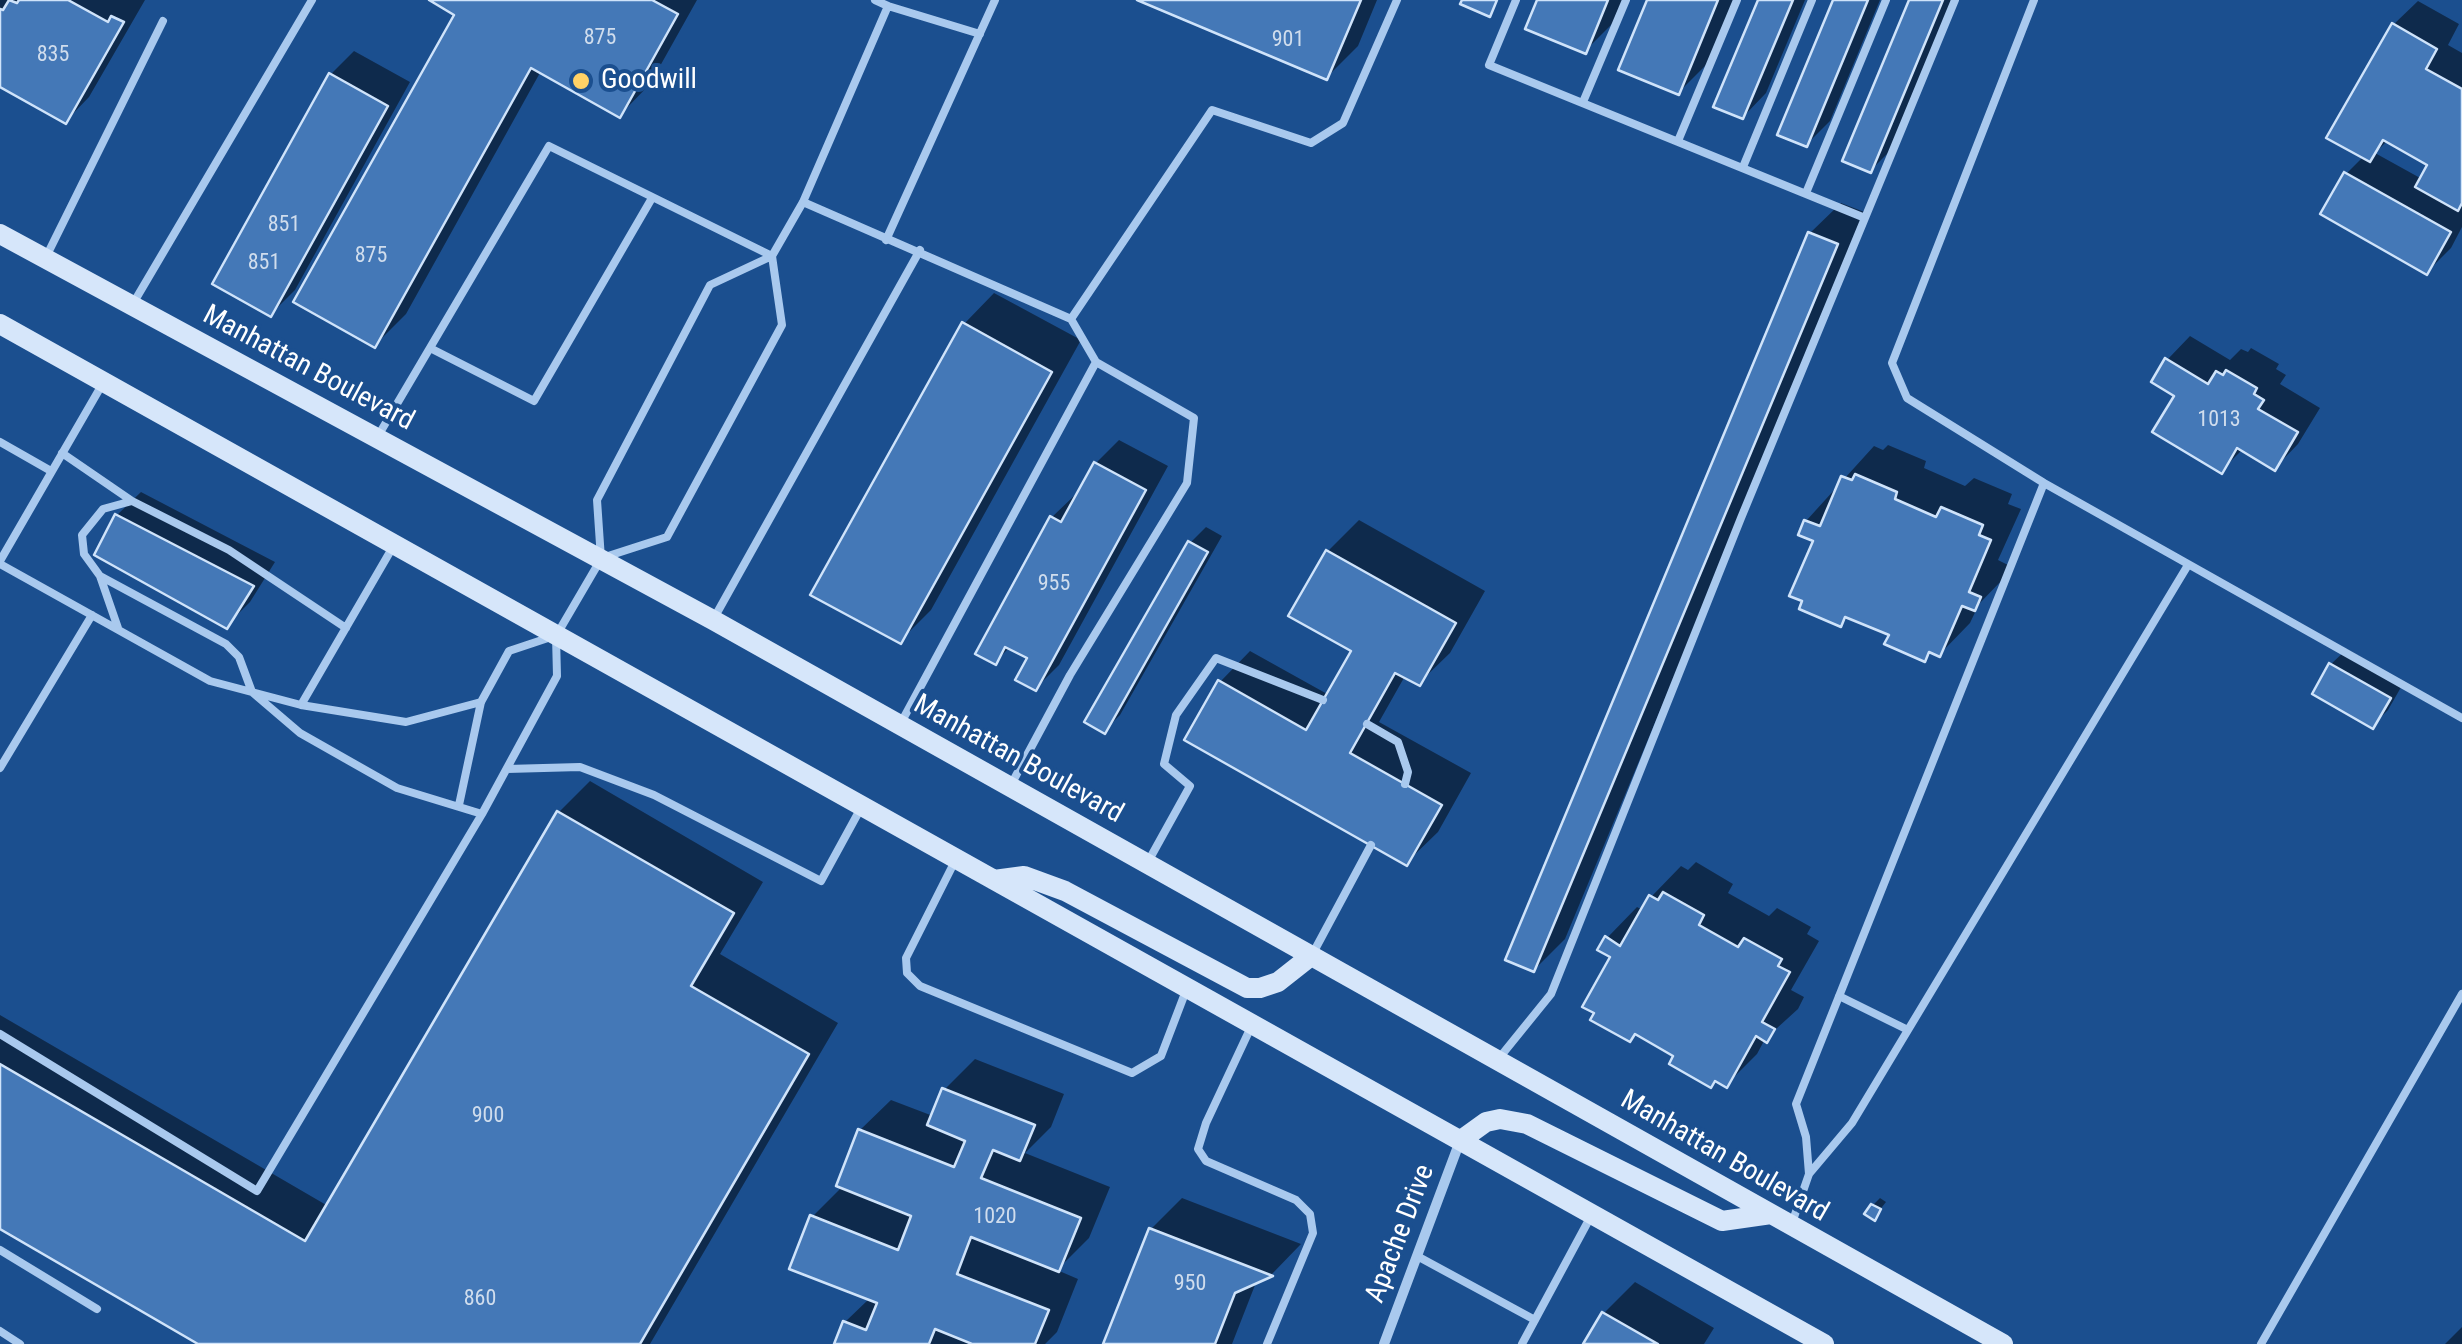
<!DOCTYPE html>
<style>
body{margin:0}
canvas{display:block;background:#1b4f8f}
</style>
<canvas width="2462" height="1344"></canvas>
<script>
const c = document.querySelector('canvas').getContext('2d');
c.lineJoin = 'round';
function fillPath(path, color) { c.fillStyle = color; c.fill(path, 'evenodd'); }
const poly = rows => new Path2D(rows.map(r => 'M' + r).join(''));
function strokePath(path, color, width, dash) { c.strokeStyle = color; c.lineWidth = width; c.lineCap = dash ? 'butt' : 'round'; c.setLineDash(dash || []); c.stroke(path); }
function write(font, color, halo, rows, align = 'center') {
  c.font = font + ' "Roboto Condensed",sans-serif'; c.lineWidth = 8; c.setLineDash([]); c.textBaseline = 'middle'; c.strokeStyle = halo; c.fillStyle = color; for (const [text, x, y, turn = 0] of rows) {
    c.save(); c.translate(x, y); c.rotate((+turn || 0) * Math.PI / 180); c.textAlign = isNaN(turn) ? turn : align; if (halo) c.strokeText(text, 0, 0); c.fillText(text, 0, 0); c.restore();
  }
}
fillPath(poly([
 [0,0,145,0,89,97,66,121,0,85],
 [432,0,697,0,650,84,620,115,541,71,406,314,375,345,457,14],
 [1143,0,1377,0,1358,46,1327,77],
 [1539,0,1625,0,1616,20,1585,51],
 [1650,0,1735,0,1710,61,1679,92],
 [1761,0,1805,0,1766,93,1743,117],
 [1836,0,1880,0,1830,121,1806,145],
 [1912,0,1955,0,1894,147,1871,170],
 [2418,1,2459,24,2448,45,2462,53,2462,227,2451,248,2427,272,2346,174,2364,156,2394,24],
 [2388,140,2431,164,2422,179,2375,153],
 [354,51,410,82,295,290,271,314,331,74],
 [1841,203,1867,213,1565,939,1534,970,1810,233],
 [994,293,1081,340,931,610,900,641,964,324],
 [2190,336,2230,360,2241,349,2248,352,2251,348,2279,364,2276,369,2286,375,2280,384,2320,408,2298,444,2275,468,2243,449,2222,470,2178,395,2167,360],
 [1119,440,1168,466,1059,665,1036,688,1030,657,1010,647,995,662,978,653,1052,517,1076,494,1078,495,1096,463],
 [1888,445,1926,461,1924,468,1965,486,1974,478,2012,494,2008,504,2021,509,1998,560,2010,566,2005,577,1979,604,1970,623,1940,654,1933,651,1925,659,1892,634,1849,616,1841,624,1816,540,1806,521,1874,446,1883,450],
 [141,492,275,562,250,602,226,626,117,515],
 [1359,520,1485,591,1450,653,1419,683,1405,676,1379,722,1471,773,1438,832,1407,862,1220,682,1250,651,1329,695,1355,650,1292,615,1328,551],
 [1206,527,1222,536,1120,715,1104,731,1190,543],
 [2347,649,2404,682,2388,710,2372,726,2315,693,2331,664],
 [590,781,763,882,720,954,838,1023,650,1344,203,1344,0,1226,0,1015,328,1206,559,812],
 [1696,862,1733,884,1728,893,1769,916,1777,908,1811,927,1807,934,1819,941,1791,990,1804,997,1798,1009,1765,1039,1757,1054,1726,1085,1637,1032,1630,1039,1614,956,1607,938,1637,907,1643,910,1651,897,1681,866,1688,870],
 [975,1059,1064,1094,1051,1127,1025,1153,1110,1187,1089,1238,1057,1270,1078,1279,1057,1332,1045,1344,836,1344,845,1322,870,1298,812,1217,843,1186,860,1130,891,1100,933,1116,944,1090],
 [1182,1198,1301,1244,1272,1274,1257,1280,1232,1344,1105,1344,1151,1229],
 [1880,1198,1886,1202,1874,1217,1873,1205],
 [1635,1282,1714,1328,1704,1344,1586,1344,1604,1313],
 [2462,1327,2462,1344,2445,1344]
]), '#0007');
const building = poly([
 [9,0,17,3,19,0,68,0,108,22,111,16,124,22,66,124,0,87,0,9,3,10,9,0],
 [429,0,652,0,678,14,620,118,531,68,375,348,293,302,454,15,429,0],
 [1137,0,1361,0,1327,80,1137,0],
 [1462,0,1497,0,1490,17,1460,4,1462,0],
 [1537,0,1608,0,1586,54,1525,29,1537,0],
 [1647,0,1718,0,1679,95,1618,70,1647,0],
 [1758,0,1793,0,1743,119,1713,107,1758,0],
 [1833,0,1868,0,1807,147,1777,135,1833,0],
 [1909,0,1943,0,1871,173,1842,161,1909,0],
 [2392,23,2437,49,2426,69,2462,89,2462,203,2458,211,2415,187,2427,165,2383,140,2370,162,2326,138,2392,23],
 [329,73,388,106,271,317,212,284,329,73],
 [2344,172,2451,232,2427,275,2320,214,2344,172],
 [1808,232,1838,244,1534,972,1505,960,1808,232],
 [962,322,1052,372,901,644,810,595,962,322],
 [2165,358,2208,384,2216,371,2223,375,2226,370,2257,388,2254,394,2264,400,2258,409,2298,432,2275,471,2237,448,2222,474,2152,432,2174,396,2151,382,2165,358],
 [1094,462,1146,490,1036,691,1015,680,1027,658,1005,647,996,665,975,654,1050,516,1061,522,1094,462],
 [1855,474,1897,492,1895,499,1936,517,1941,507,1983,525,1979,535,1991,540,1969,592,1981,597,1975,611,1962,606,1940,657,1929,652,1925,662,1884,644,1889,635,1845,617,1841,627,1799,609,1802,601,1789,596,1813,541,1798,535,1804,520,1820,526,1841,476,1852,480,1855,474],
 [115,514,254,586,227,629,94,555,115,514],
 [1188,541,1208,552,1105,734,1084,722,1188,541],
 [1326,550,1456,623,1420,686,1395,673,1350,753,1442,805,1407,866,1184,740,1218,680,1306,730,1351,651,1288,616,1326,550],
 [2329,663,2391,698,2373,729,2312,694,2329,663],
 [557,811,734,913,691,986,809,1054,640,1344,198,1344,0,1229,0,1064,305,1241,557,811],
 [1663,892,1704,915,1699,925,1738,947,1744,938,1782,959,1778,966,1790,972,1762,1022,1775,1029,1767,1043,1756,1036,1727,1088,1715,1081,1711,1088,1669,1064,1673,1056,1635,1034,1630,1042,1590,1020,1594,1013,1582,1007,1610,957,1597,950,1605,936,1620,946,1649,895,1658,900,1663,892],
 [942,1088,1035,1125,1020,1161,993,1150,981,1178,1081,1218,1059,1272,971,1237,957,1274,1049,1310,1035,1344,972,1344,935,1329,929,1344,834,1344,843,1321,866,1330,877,1303,789,1269,810,1215,898,1250,911,1216,836,1186,858,1129,954,1167,965,1141,927,1125,942,1088],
 [1871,1204,1881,1209,1875,1221,1864,1214,1871,1204],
 [1149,1228,1273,1276,1235,1293,1215,1344,1103,1344,1149,1228],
 [1602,1312,1658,1344,1583,1344,1602,1312]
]);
fillPath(building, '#4478b7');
strokePath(building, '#cfe3fa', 2.5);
strokePath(poly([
 [2034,0,1892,363,1907,398,2044,483,2462,718],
 [888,6,980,34],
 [1583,102,1626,0],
 [1678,141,1737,0],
 [1743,167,1812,0],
 [1806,193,1886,0],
 [803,202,1071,319,1096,362,902,721],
 [1865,218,1955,0],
 [886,240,995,0],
 [47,255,163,21],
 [134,302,312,0],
 [1071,319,1212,110,1311,143,1343,123,1397,0],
 [430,348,534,401,652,198],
 [378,436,549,146,772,256],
 [0,442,51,471],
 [62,453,132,501],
 [605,557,667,537,782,325,772,256],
 [0,561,103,383],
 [0,564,210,681,301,705,406,722,481,702],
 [100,576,118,628],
 [713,620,920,250],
 [346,628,229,550,132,501,103,509,82,535,84,554,100,576,226,644,239,657,252,692,300,733,397,788,482,814],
 [301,705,394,545],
 [1367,724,1398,742,1408,772,1405,784],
 [0,768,92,615],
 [507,769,580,767,654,795,821,881,862,806],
 [1012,783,1070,675,1187,483,1194,418,1096,362],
 [459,805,481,702,509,651,551,637],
 [956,859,906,958,907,973,920,986,1132,1073,1161,1056,1187,988],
 [1149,860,1190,786,1164,764,1176,715,1216,658,1323,700],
 [1312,955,1371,845],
 [1839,996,1908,1030],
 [1251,1027,1206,1123,1198,1149,1206,1161,1296,1200,1310,1214,1313,1233,1267,1344],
 [0,1034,257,1191,482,814,557,676,556,636,601,559,597,500,710,285,772,256,803,202,888,6,875,0],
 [1500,1057,1551,994,1741,518,1865,218,1489,65,1516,0],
 [1809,1174,1806,1137,1796,1104,2044,483],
 [1792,1223,1809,1174,1852,1123,2188,565],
 [0,1250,97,1309],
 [1417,1256,1535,1320],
 [0,1331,20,1344],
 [1522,1344,1591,1216],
 [2261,1344,2462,994]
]), '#a9c9ee', 8);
strokePath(poly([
 [1384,1344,1460,1141]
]), '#a9c9ee', 10);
strokePath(poly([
 [0,234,713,620,2003,1344],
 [0,324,1824,1344],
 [994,880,1024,876,1065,891,1247,988,1260,988,1278,982,1311,956],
 [1461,1140,1486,1122,1500,1119,1527,1124,1722,1221,1771,1214]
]), '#d6e6fa', 20);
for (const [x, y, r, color] of [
 [581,81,10,"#ffd166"]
]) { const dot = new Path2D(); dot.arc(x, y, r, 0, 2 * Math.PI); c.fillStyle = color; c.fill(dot); strokePath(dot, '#1b4f8f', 4); }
write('22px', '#d0dded', null, [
 ["875",600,38],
 ["901",1288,40],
 ["835",53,55],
 ["851",284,225],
 ["875",371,256],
 ["851",264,263],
 ["1013",2219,420],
 ["955",1054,584],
 ["900",488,1116],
 ["1020",995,1217],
 ["950",1190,1284],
 ["860",480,1299]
]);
write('28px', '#fff', '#1b4f8f', [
 ["Goodwill",601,81]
], 'left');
write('28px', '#fff', '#1b4f8f', [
 ["Manhattan Boulevard",308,369,28],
 ["Manhattan Boulevard",1018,760,29],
 ["Manhattan Boulevard",1724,1157,30],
 ["Apache Drive",1401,1234,-69]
]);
</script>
